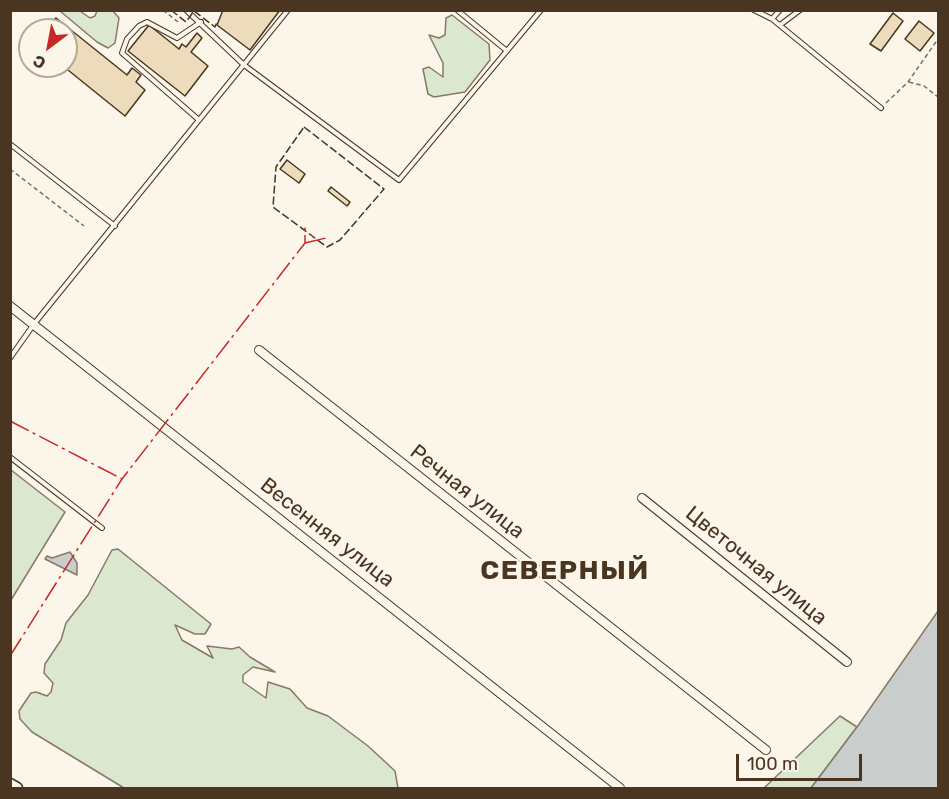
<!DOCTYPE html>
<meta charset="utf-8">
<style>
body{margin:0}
#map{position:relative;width:949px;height:799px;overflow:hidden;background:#fbf6e9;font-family:Rubik,sans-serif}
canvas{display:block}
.frame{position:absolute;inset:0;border:12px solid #4a3520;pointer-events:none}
.north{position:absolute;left:18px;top:18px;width:60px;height:60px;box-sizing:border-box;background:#fbf6e9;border:2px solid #b4a999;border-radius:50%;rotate:212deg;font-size:16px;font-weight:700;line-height:24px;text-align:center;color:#4a3520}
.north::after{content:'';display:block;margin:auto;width:21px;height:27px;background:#c62828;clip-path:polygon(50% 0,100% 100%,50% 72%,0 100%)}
.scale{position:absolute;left:736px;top:754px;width:126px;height:27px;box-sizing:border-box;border:3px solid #4a3520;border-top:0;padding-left:8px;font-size:18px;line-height:21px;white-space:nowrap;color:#4a3520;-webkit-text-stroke:4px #fbf6e9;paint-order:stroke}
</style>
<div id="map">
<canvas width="949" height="799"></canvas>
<div class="frame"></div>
<div class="north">С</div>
<div class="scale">100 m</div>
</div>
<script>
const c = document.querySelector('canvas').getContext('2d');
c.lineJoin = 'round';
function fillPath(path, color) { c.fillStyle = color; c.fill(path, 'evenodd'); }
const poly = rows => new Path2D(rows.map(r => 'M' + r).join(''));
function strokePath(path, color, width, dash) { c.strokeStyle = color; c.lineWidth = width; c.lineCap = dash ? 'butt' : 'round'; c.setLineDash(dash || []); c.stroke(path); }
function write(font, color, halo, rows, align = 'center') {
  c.font = font + ' Rubik,sans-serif'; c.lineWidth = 4.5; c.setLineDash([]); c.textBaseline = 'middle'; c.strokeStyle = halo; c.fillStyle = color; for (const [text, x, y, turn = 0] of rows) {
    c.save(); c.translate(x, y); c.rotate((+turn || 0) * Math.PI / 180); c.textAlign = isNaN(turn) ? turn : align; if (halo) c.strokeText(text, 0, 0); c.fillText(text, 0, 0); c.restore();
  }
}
const green = poly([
 [60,11,80,11,90,18,95,16,97,11,113,11,119,18,115,43,108,48,97,42,60,11],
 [452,15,489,44,490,60,465,92,434,97,428,94,423,69,429,67,443,77,443,63,429,35,439,38,445,35,446,18,452,15],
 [11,470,65,512,11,600,11,470],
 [118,549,211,624,205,634,195,634,175,625,182,640,213,658,207,646,232,649,239,647,250,657,275,672,253,667,243,675,243,682,266,698,268,682,290,689,307,708,328,716,368,746,395,771,398,788,124,788,32,732,20,719,19,711,31,693,36,692,47,696,51,692,53,683,44,673,45,664,61,640,66,623,88,595,112,550,118,549],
 [840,716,857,727,811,788,764,788,840,716]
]);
fillPath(green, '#dce7d0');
strokePath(green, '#887966', 1.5);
const water = poly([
 [70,552,77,563,77,575,45,559,47,556,52,558,70,552],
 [938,611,938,788,811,788,857,727,938,611]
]);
fillPath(water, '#c9cecd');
strokePath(water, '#887966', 1.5);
const building = poly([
 [223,10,280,10,250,50,217,25,223,10],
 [893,13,903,21,881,51,870,44,893,13],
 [56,18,127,75,132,68,141,75,136,82,145,90,125,116,63,66,66,66,66,30,46,30,56,18],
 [919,21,934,33,920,51,905,39,919,21],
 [149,25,179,49,182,44,186,47,197,33,202,38,191,52,208,66,185,96,128,51,149,25],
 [287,160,305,174,299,183,280,169,287,160],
 [331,187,350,202,347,206,328,191,331,187]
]);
fillPath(building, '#ecdcbc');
strokePath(building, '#4a3520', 1.5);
const lane = poly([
 [186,10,244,65,399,180,541,10],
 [457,10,507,51],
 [754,10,772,19,881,108],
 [772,19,780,10],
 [780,25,800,10],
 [199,120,122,53,127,39,139,26,147,22,177,38,201,22],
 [10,144,115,226],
 [10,358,34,324,288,10],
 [10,457,102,528]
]);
const street = poly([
 [10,306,620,788],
 [259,350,766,750],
 [642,498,847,662]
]);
const secondary = poly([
 [10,784,17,788]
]);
strokePath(lane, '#4a3520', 6);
strokePath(street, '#4a3520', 10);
strokePath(secondary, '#4a3520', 13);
strokePath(poly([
 [163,10,178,22],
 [909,82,924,86,938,97],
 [886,103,908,82,938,39],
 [10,169,84,226]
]), '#7f6f5c', 1.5, [4.5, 3]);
strokePath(lane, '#fbf6e9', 4);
strokePath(street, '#fbf6e9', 8);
strokePath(secondary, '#fbf6e9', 10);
strokePath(poly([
 [171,10,186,22,194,11,215,27,217,22],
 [304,127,384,189,340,240,327,247,273,207,276,167,304,127]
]), '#4a3520', 1.5, [8, 3]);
strokePath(poly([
 [305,243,326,238],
 [10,421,122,479],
 [10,656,122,479,305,243,305,223]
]), '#c62828', 1.5, [21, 4.5, 3, 4.5]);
write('21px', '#4a3520', '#fbf6e9', [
 ["Речная улица",467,492,38],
 ["Весенняя улица",327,533,38],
 ["Цветочная улица",756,566,39]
]);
c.letterSpacing = '1.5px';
write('bold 27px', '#4a3520', '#fbf6e9', [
 ["СЕВЕРНЫЙ",565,571]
]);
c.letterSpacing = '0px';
</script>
